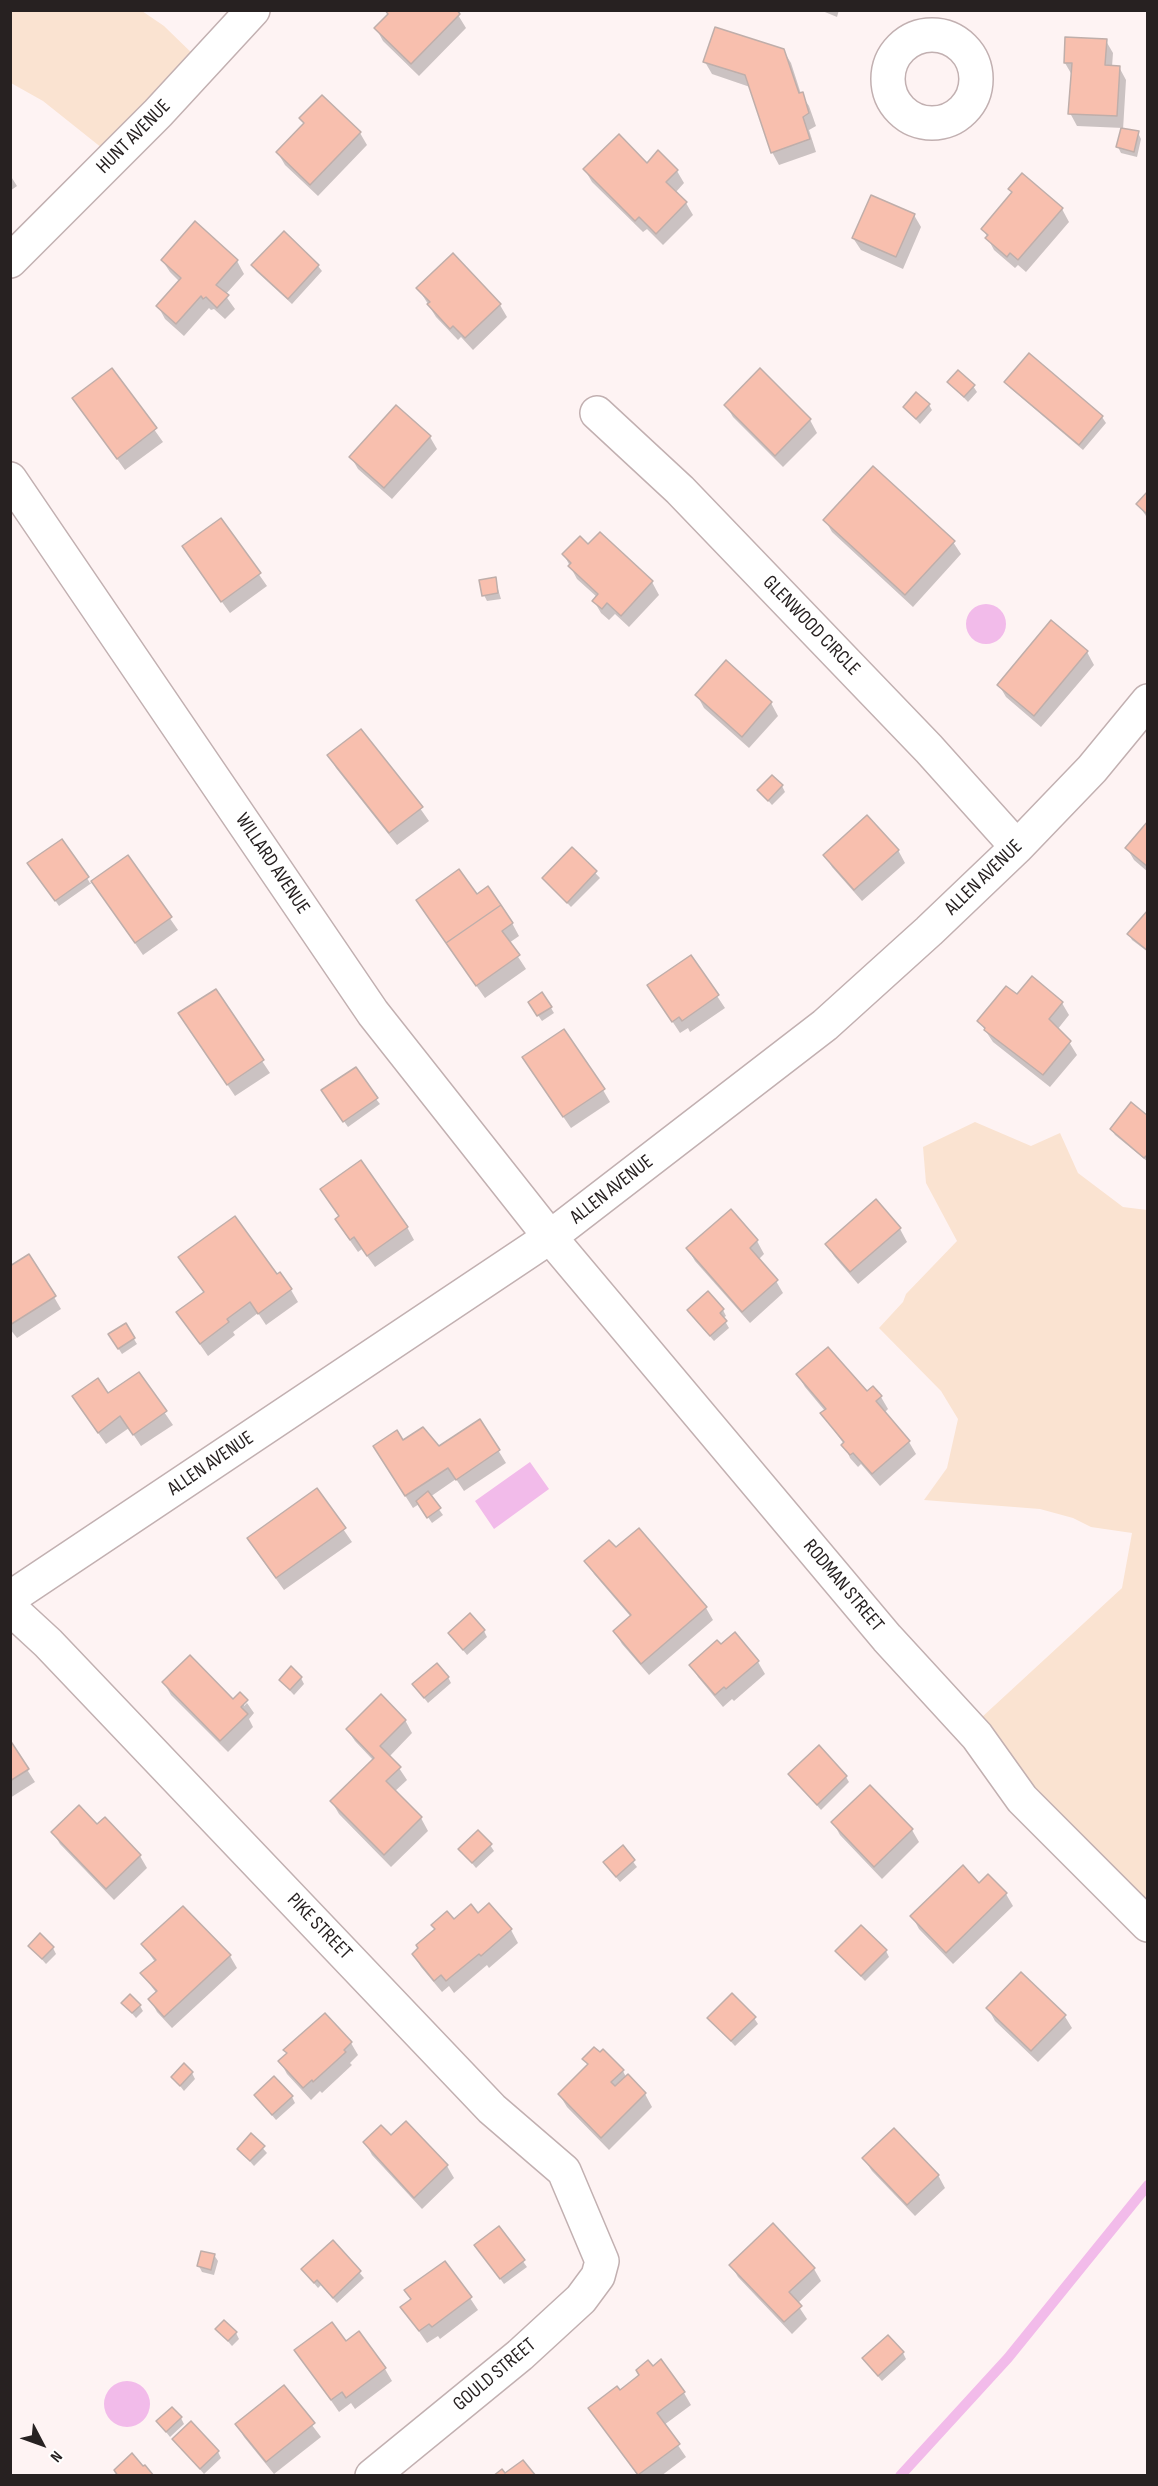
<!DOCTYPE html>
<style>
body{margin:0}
#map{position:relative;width:1158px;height:2486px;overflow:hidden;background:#fef3f3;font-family:"Sofia Sans Condensed",sans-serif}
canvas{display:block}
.frame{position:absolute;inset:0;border:12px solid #272121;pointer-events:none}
.north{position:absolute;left:12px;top:2414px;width:60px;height:60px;-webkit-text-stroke:4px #fff;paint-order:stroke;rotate:131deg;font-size:16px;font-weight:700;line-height:24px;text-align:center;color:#272121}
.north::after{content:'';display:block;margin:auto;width:21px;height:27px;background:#272121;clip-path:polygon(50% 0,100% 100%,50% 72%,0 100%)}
</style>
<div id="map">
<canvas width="1158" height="2486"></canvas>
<div class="frame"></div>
<div class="north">N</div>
</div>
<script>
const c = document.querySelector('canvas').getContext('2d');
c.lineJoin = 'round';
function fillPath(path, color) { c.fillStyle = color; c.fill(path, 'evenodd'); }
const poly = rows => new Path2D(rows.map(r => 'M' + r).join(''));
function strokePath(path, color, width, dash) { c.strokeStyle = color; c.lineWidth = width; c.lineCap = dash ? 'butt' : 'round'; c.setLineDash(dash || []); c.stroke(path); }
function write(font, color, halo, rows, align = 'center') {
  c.font = font + ' "Sofia Sans Condensed",sans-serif'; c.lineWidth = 4.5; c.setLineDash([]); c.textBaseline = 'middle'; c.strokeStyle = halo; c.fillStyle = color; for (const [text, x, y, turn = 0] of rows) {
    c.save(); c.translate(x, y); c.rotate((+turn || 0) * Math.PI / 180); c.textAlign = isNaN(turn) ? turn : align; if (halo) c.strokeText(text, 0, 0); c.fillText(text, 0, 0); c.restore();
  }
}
fillPath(poly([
 [11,11,142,11,164,26,200,61,107,152,43,101,11,83],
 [975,1122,1031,1146,1060,1133,1078,1173,1123,1207,1147,1210,1147,1924,969,1729,1122,1588,1132,1533,1091,1527,1073,1518,1040,1509,924,1500,947,1468,958,1419,941,1391,879,1328,903,1302,906,1294,957,1241,926,1183,923,1147]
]), '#fae3d1');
fillPath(poly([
 '966 624a20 20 0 1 1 40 0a20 20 0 1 1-40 0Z',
 [530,1462,549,1489,494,1529,475,1501],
 '104 2404a23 23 0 1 1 46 0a23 23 0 1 1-46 0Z'
]), '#f2bbea');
fillPath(poly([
 [455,10,466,28,419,76,383,41,376,28],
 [820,10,839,10,837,17],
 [1106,41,1113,53,1112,67,1119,67,1126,80,1123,130,1138,133,1141,139,1137,157,1121,153,1118,147,1123,128,1077,126,1070,113,1072,75,1065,63],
 [783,50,791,63,801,94,809,106,816,126,809,130,816,152,779,165,772,152,750,87,712,74,705,62],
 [322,97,360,133,367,145,318,196,285,165,278,153,305,125,301,118],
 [658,152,677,171,684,183,675,193,686,203,693,215,663,245,647,229,643,232,592,182,585,170,647,165],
 [10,175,17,186,10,191],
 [1010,189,1062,209,1069,222,1026,272,1018,265,1015,268,994,250,983,229,1012,194],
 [914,215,921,227,903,269,861,250,853,238],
 [195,223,237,261,244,274,225,295,235,309,225,319,214,309,211,310,209,308,184,336,165,319,158,306,180,282,170,272,162,260],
 [253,266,318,266,322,271,292,304,256,271],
 [418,288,500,305,507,317,473,350,461,337,458,340,436,317],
 [1029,355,1102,417,1106,423,1083,450,1010,388,1006,382],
 [112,370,163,442,125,470,74,399],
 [949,382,973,386,977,392,968,402],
 [726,405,810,420,817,433,783,467,733,417],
 [929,405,932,410,920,424,905,408],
 [430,437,437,449,392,499,358,469,351,457],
 [1148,494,1148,519,1138,504],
 [221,520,267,586,230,613,191,559],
 [825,520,953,542,961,554,913,607,832,532],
 [588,546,652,582,659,595,629,627,615,614,609,620,601,613,594,601,597,597,577,579,570,566,564,555],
 [495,579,501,599,487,601,484,595],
 [1087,652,1094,665,1041,727,1006,697,999,685],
 [726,663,771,703,778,716,749,748,704,708,697,695],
 [329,755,398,777,429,821,397,845,336,768],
 [782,786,785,792,772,805,759,790],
 [1148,823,1148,872,1134,860,1127,848],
 [572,849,600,878,571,907,543,878],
 [898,850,905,863,862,901,832,867,825,855],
 [127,857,178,930,143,955,93,882,59,906,33,869,87,878,90,883],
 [477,896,512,923,519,936,509,943,526,969,485,998,425,913],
 [1148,912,1148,952,1132,940,1129,934],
 [649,986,717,996,725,1008,690,1032,688,1028,680,1033],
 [1018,996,1062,1003,1069,1015,1057,1030,1069,1042,1077,1055,1050,1087,993,1042,979,1021],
 [533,1008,551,1008,554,1013,542,1021],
 [188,1026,262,1061,270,1073,235,1096],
 [531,1070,603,1090,610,1102,571,1128],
 [327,1097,376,1099,380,1104,348,1127],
 [1148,1118,1148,1162,1115,1135,1111,1129],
 [876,1201,900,1229,907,1242,858,1284,834,1256,827,1244],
 [730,1211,757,1241,764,1254,758,1260,776,1281,783,1293,750,1323,695,1261,688,1249],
 [407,1227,414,1240,375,1267,362,1249,358,1252,344,1232],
 [10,1267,54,1297,61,1309,17,1338,10,1329],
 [187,1270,277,1276,291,1290,298,1302,266,1325,258,1313,233,1332,235,1335,208,1356,178,1313,205,1293],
 [708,1293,723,1310,726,1316,723,1318,729,1328,714,1341,692,1316],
 [125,1325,137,1344,122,1354,113,1340],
 [138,1374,173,1425,141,1446,129,1428,106,1444,81,1409,108,1395],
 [798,1375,881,1397,888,1409,884,1413,909,1442,916,1454,880,1486,861,1464,858,1467,850,1458,844,1444,822,1414,825,1411,805,1387],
 [480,1421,506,1463,464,1491,456,1479,430,1497,443,1515,432,1523,419,1504,413,1508,382,1459,402,1442,439,1448],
 [317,1491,352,1542,284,1590,256,1551],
 [616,1550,706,1608,713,1620,649,1675,622,1644,615,1632,631,1617,594,1574,586,1561],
 [484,1631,487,1637,467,1655,450,1634],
 [735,1634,758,1662,765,1674,734,1701,732,1699,723,1707,698,1677,691,1665,721,1647],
 [448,1677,451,1683,428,1703,414,1685],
 [301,1678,304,1684,294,1695,280,1680],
 [164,1683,233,1701,244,1701,244,1706,247,1703,254,1713,249,1719,253,1727,228,1752,171,1695],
 [405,1720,412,1733,389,1757,399,1768,407,1780,394,1792,421,1818,428,1831,391,1867,339,1814,332,1802,373,1760,355,1741,347,1729],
 [10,1743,35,1782,10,1798],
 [790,1774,846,1777,849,1782,821,1810],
 [833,1822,912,1830,919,1842,882,1879,840,1835],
 [97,1826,140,1856,147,1868,114,1900,60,1844,53,1832],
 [490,1845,494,1851,476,1868,460,1849],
 [622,1847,637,1867,620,1882,604,1863],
 [979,1885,1006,1894,1013,1906,953,1964,919,1929,912,1916],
 [489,1905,511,1930,518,1943,489,1968,487,1965,454,1993,449,1986,442,1992,421,1967,413,1954,436,1930,433,1925,478,1915],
 [143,1944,230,1956,237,1968,172,2028,157,2012,150,1999,157,1994,142,1973,155,1962],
 [30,1946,53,1948,56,1954,46,1964],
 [837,1951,886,1951,889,1957,865,1981],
 [123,2003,140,2006,143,2011,136,2018],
 [988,2008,1064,2015,1072,2028,1038,2062,995,2021],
 [325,2015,351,2043,358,2055,350,2063,352,2065,322,2093,320,2091,311,2100,287,2074,280,2061,288,2054,285,2050],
 [709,2018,754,2018,758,2024,735,2046],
 [584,2059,623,2071,626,2077,628,2076,645,2094,652,2107,609,2150,567,2107,559,2094,588,2066],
 [192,2073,195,2079,184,2091,173,2077],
 [255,2095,292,2097,295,2103,276,2120],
 [251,2135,267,2153,254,2166,239,2149],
 [391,2138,447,2166,454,2178,422,2209,372,2155,365,2142],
 [864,2159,938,2175,945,2188,915,2216,872,2171],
 [499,2228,527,2267,504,2284,480,2251],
 [333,2242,364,2278,337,2303,321,2285,318,2288,303,2270],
 [214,2255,218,2261,214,2275,202,2272,199,2266],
 [731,2265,814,2269,821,2281,797,2304,807,2319,792,2334,738,2277],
 [406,2291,470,2298,478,2310,440,2339,438,2336,427,2343,402,2307,412,2300],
 [217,2329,236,2333,239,2339,232,2346],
 [345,2343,385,2369,392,2381,355,2409,351,2403,339,2412,296,2350],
 [903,2353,906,2359,882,2381,863,2359],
 [283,2387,321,2437,274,2474,244,2437,237,2425],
 [620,2392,684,2393,691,2405,664,2425,686,2457,661,2476,638,2476,590,2408],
 [181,2418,184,2424,170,2437,158,2422],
 [174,2439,218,2452,221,2458,204,2474]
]), '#0003');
strokePath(poly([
 [900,2476,1008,2358,1148,2185]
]), '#f2bbea', 10);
const building = poly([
 [457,10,460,14,411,64,374,28,388,14,385,10,457,10],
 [715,27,784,49,799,93,803,92,809,113,803,117,810,139,771,153,745,75,703,62,715,27],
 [1065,37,1107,39,1105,65,1120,66,1117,116,1068,114,1072,63,1064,63,1065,37],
 [322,95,361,132,310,185,276,152,304,123,299,118,322,95],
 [1121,128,1139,131,1134,152,1116,147,1121,128],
 [619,134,647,163,658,150,678,170,666,182,687,202,656,234,639,217,635,221,583,169,619,134],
 [1022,173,1063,208,1018,260,1010,253,1007,257,985,238,988,235,981,229,1012,192,1008,189,1022,173],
 [871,195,915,214,896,257,852,238,871,195],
 [195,221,238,260,216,285,229,295,217,308,206,297,203,299,201,296,176,324,156,306,181,278,161,260,195,221],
 [284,231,319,265,288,299,251,265,284,231],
 [453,253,501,304,465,338,453,326,450,329,427,304,430,302,416,288,453,253],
 [1029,353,1103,416,1079,445,1004,382,1029,353],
 [112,368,157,428,117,459,72,398,112,368],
 [760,368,811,419,775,456,724,405,760,368],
 [958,370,975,385,964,397,947,382,958,370],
 [916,392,930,404,916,419,903,407,916,392],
 [396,405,431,436,384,488,349,457,396,405],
 [873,466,955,541,905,595,823,520,873,466],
 [1148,491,1148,515,1136,504,1148,491],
 [221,518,261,573,221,602,182,546,221,518],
 [600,532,653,581,621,616,607,603,602,609,592,601,598,594,568,566,571,563,562,554,580,536,588,544,600,532],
 [496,577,498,593,482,596,479,580,496,577],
 [1051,620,1088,651,1034,716,997,685,1051,620],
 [726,660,772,702,742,737,695,695,726,660],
 [361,729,423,807,389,833,327,755,361,729],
 [772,775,783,785,768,801,757,790,772,775],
 [867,815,899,850,854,890,823,855,867,815],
 [1148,821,1148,867,1125,848,1148,821],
 [62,839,89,877,55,901,27,863,62,839],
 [572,847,597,871,567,903,542,878,572,847],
 [128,855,172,917,135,943,91,881,128,855],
 [459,869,477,894,488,886,501,905,446,943,416,900,459,869],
 [501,905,513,923,502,931,520,955,476,986,446,943,501,905],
 [1148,910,1148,951,1127,934,1148,910],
 [691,955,719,995,682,1021,679,1017,672,1022,647,985,691,955],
 [1032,976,1063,1002,1049,1019,1071,1041,1043,1075,984,1030,985,1028,977,1021,1006,986,1017,994,1032,976],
 [216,989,264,1060,227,1085,178,1013,216,989],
 [542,992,552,1007,537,1016,528,1002,542,992],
 [564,1029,605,1089,563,1117,522,1057,564,1029],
 [356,1067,378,1098,343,1122,321,1090,356,1067],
 [1131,1102,1148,1116,1148,1154,1144,1158,1110,1129,1131,1102],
 [361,1160,408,1227,367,1256,354,1237,350,1240,335,1219,339,1216,320,1189,361,1160],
 [876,1199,901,1228,850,1272,825,1244,876,1199],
 [731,1209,758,1240,750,1248,778,1280,742,1312,686,1248,731,1209],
 [235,1216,277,1274,280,1272,292,1289,258,1314,250,1302,227,1319,229,1322,200,1344,176,1312,204,1292,178,1257,235,1216],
 [29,1254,56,1296,10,1325,10,1266,29,1254],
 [708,1291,724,1309,720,1313,727,1321,710,1336,687,1310,708,1291],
 [126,1323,135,1338,118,1349,108,1334,126,1323],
 [828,1347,867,1391,873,1386,882,1396,876,1401,910,1441,872,1474,853,1453,850,1455,841,1445,844,1442,820,1413,826,1409,796,1374,828,1347],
 [139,1372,167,1411,133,1435,120,1416,98,1433,72,1396,98,1378,108,1393,139,1372],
 [480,1419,500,1450,456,1480,448,1468,405,1496,373,1446,397,1430,403,1440,423,1427,439,1446,480,1419],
 [317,1488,346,1528,276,1578,247,1538,317,1488],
 [428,1491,441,1508,427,1518,416,1501,428,1491],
 [639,1528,707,1607,641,1664,613,1631,631,1615,584,1561,609,1540,616,1547,639,1528],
 [470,1613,485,1630,463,1650,448,1633,470,1613],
 [735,1632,759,1661,726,1689,724,1687,715,1695,689,1665,717,1640,721,1644,735,1632],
 [190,1655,233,1699,240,1692,248,1700,241,1707,248,1714,220,1741,162,1682,190,1655],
 [437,1663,449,1677,424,1698,412,1684,437,1663],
 [291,1666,302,1677,290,1690,279,1680,291,1666],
 [381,1694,406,1720,380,1746,401,1767,386,1781,422,1817,384,1855,330,1801,374,1758,346,1729,381,1694],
 [10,1740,29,1769,10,1781,10,1740],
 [819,1745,847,1776,817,1805,788,1774,819,1745],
 [870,1785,913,1829,874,1867,831,1822,870,1785],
 [79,1805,97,1824,105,1817,141,1855,106,1889,51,1832,79,1805],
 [478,1830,492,1844,472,1863,458,1849,478,1830],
 [623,1845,635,1860,616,1877,603,1862,623,1845],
 [963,1865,979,1883,988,1874,1007,1893,946,1953,910,1916,963,1865],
 [489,1903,512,1929,481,1956,479,1954,446,1981,441,1975,434,1981,412,1954,418,1948,416,1945,435,1929,431,1925,447,1911,454,1919,471,1904,478,1913,489,1903],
 [183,1906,231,1955,164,2017,148,1999,157,1991,140,1973,156,1960,141,1944,183,1906],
 [861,1925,887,1950,861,1976,835,1951,861,1925],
 [40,1933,54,1947,42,1959,28,1946,40,1933],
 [1021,1972,1066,2015,1031,2051,986,2008,1021,1972],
 [732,1993,756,2017,731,2041,707,2018,732,1993],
 [130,1994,141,2005,132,2013,121,2003,130,1994],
 [325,2013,352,2042,344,2050,346,2052,313,2082,312,2080,303,2088,278,2061,287,2053,283,2050,325,2013],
 [594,2047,600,2052,603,2049,624,2070,611,2082,615,2086,628,2074,646,2093,601,2138,558,2094,588,2064,582,2059,594,2047],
 [184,2063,193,2072,180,2086,171,2077,184,2063],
 [274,2076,293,2096,272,2115,254,2095,274,2076],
 [406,2121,448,2165,414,2198,363,2142,381,2125,391,2135,406,2121],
 [894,2128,939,2175,907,2205,862,2158,894,2128],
 [251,2133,265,2146,250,2161,237,2149,251,2133],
 [773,2223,815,2268,789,2292,802,2306,784,2322,729,2265,773,2223],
 [499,2226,525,2260,500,2279,474,2245,499,2226],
 [333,2240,361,2271,333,2298,317,2280,314,2283,301,2269,333,2240],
 [201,2251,215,2254,211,2270,197,2266,201,2251],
 [445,2261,472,2297,432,2327,429,2324,419,2331,400,2307,411,2299,404,2290,445,2261],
 [224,2320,237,2332,228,2341,215,2329,224,2320],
 [332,2322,346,2341,359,2331,386,2368,346,2398,342,2392,331,2400,294,2350,332,2322],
 [888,2335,904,2352,878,2376,862,2358,888,2335],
 [661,2359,685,2392,657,2413,680,2444,638,2475,588,2408,617,2386,620,2390,639,2375,636,2370,648,2360,653,2366,661,2359],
 [284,2385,315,2423,266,2462,235,2424,284,2385],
 [172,2407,182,2417,166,2432,156,2421,172,2407],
 [191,2421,219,2451,200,2469,172,2439,191,2421],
 [132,2453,143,2466,145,2465,154,2476,118,2476,114,2470,132,2453],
 [523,2460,536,2476,493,2476,502,2469,505,2473,523,2460]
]);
fillPath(building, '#f8bfae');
strokePath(building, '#bfaeaa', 1.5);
const minor = poly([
 '888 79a44 44 0 1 1 88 0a44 44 0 1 1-88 0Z',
 [10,261,158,113,253,10],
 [597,413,680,490,929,749,1017,847],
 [10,479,373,1013,550,1237,887,1638,977,1736,1022,1799,1148,1925],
 [10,1598,550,1237,825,1025,929,931,1017,847,1092,769,1148,701],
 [10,1608,48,1643,492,2109,564,2171,602,2261,598,2276,581,2299,520,2355,372,2476]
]);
strokePath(minor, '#c2b0b1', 36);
strokePath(minor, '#fff', 33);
write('20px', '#272121', '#fff', [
 ["HUNT AVENUE",134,137,-45],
 ["GLENWOOD CIRCLE",811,626,46],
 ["WILLARD AVENUE",272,864,56],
 ["ALLEN AVENUE",984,878,-44],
 ["ALLEN AVENUE",612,1190,-38],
 ["ALLEN AVENUE",211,1464,-34],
 ["RODMAN STREET",843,1586,50],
 ["PIKE STREET",319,1927,46],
 ["GOULD STREET",495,2375,-40]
]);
</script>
